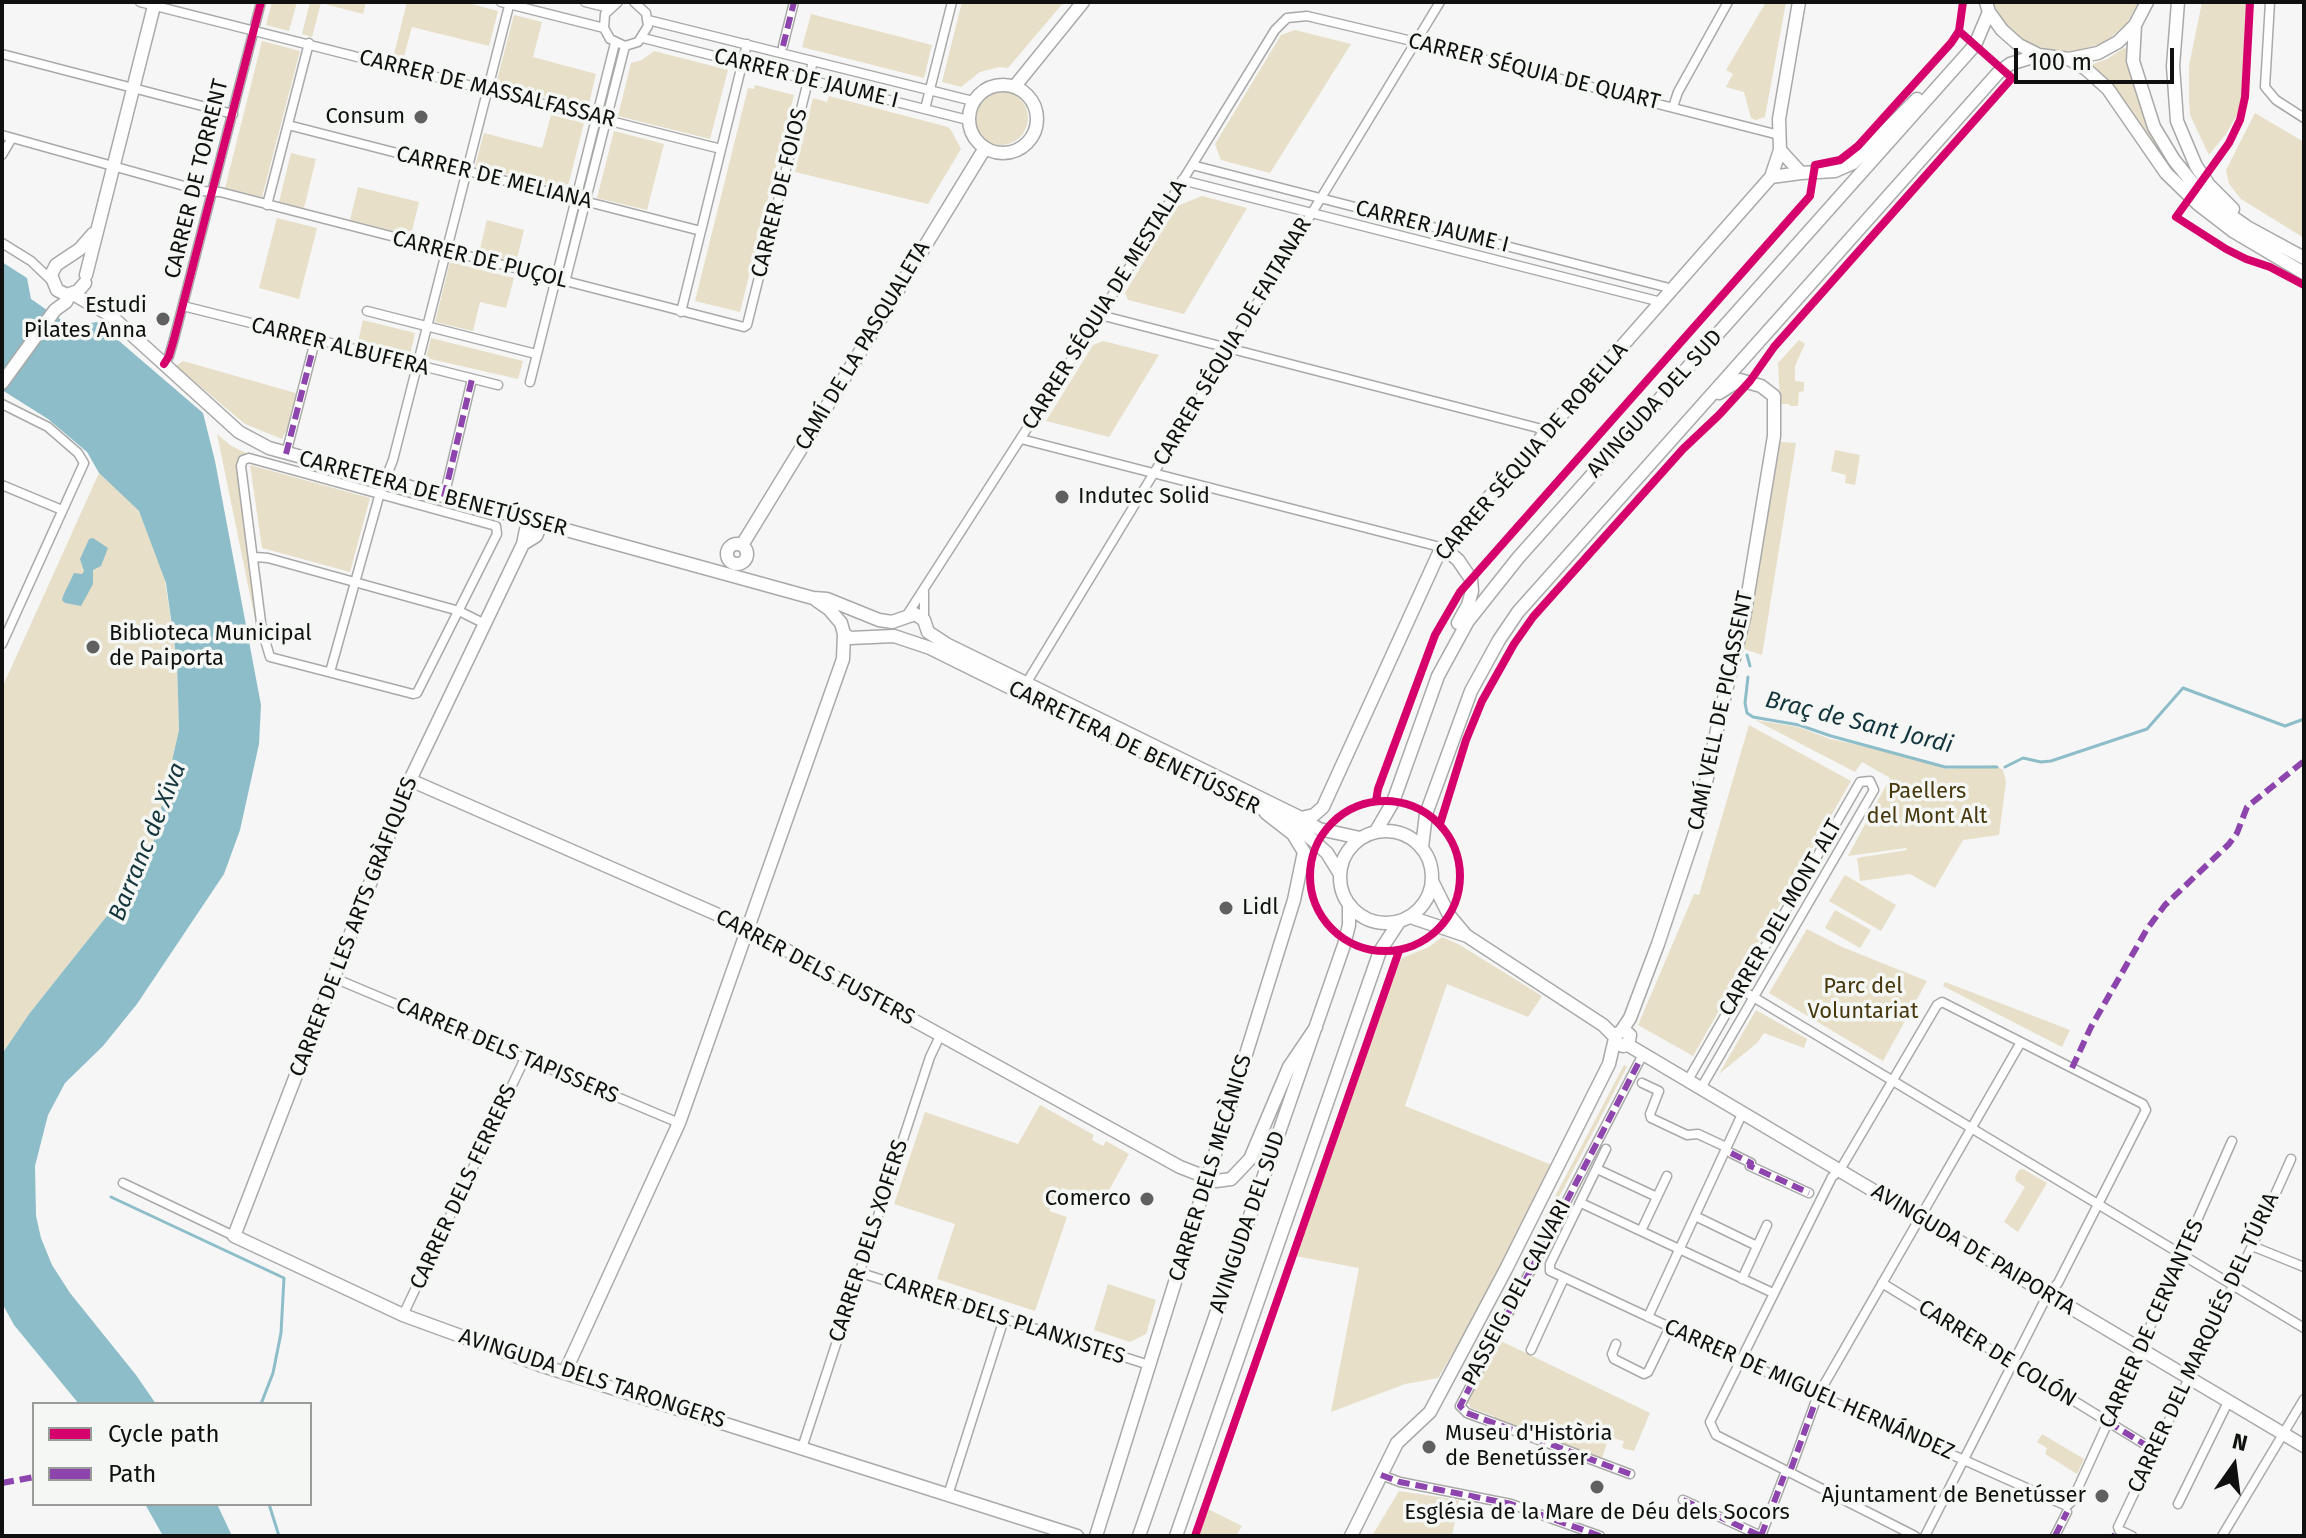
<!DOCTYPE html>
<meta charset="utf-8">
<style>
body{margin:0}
#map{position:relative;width:2306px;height:1538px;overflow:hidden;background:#f5f6f5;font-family:"Fira Sans",sans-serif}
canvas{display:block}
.frame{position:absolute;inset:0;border:4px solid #0f100f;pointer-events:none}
.legend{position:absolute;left:32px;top:1402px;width:280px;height:104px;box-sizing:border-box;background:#f4f7f4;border:2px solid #989b98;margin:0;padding:10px 14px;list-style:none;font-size:24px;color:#0f100f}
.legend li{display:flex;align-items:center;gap:16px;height:40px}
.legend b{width:40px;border:2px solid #989b98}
.north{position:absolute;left:2194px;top:1426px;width:80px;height:80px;-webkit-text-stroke:6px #f4f7f4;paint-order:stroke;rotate:14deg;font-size:22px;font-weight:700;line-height:32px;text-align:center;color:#0f100f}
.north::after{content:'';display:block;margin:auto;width:28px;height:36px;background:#0f100f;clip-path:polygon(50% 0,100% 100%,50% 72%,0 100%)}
.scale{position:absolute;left:2014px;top:48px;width:160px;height:36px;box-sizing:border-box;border:4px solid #0f100f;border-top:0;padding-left:10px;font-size:24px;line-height:28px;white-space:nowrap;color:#0f100f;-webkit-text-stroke:6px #f4f7f4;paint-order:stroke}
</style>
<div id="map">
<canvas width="2306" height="1538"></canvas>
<div class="frame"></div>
<ul class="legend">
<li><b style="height:10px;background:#d6006c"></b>Cycle path</li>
<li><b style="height:10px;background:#8e44ad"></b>Path</li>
</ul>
<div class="north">N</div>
<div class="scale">100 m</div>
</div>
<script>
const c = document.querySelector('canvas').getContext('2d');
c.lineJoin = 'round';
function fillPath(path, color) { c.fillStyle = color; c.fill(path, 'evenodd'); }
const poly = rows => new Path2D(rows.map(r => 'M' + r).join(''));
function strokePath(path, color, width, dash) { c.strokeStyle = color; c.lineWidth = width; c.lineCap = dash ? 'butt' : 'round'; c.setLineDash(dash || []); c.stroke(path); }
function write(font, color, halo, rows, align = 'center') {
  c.font = font + ' "Fira Sans",sans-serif'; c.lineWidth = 7; c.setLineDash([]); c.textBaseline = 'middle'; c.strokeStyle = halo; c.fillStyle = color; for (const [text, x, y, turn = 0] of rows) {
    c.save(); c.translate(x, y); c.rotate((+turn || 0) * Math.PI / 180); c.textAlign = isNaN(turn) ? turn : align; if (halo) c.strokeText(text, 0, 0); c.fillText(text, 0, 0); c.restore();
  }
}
fillPath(poly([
 [272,2,297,2,289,31,266,25],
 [310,2,321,3,366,2,363,14,321,3,312,37,302,34],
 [407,2,464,2,498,11,489,46,412,27,403,60,393,58],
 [962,2,1064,2,1008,68,999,67,980,72,961,87,942,82],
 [1766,2,1786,2,1765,117,1756,120,1751,118,1744,92,1726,87,1733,74,1726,70],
 [1992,2,2139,2,2127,23,2107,41,2082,51,2055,52,2029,43,2007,27],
 [2202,2,2247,2,2242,99,2237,115,2226,134,2209,155,2190,115,2189,101,2189,66],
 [811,14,932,45,924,78,802,47],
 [514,15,542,22,533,57,596,74,588,108,496,84],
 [1295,30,1351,44,1270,173,1221,160,1215,144,1281,35],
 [262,41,300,51,262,197,225,188],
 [2124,48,2127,48,2133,83,2145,118,2154,138,2182,180,2093,67,2093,64,2107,59],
 [654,51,728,70,710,139,618,116,631,63,642,60],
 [755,85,794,95,740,312,695,301,748,88,754,89],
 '974 118a27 27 0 1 1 54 0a27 27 0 1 1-54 0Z',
 [829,96,948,127,951,130,961,149,928,204,795,172,813,98,827,102],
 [2255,113,2304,142,2304,238,2241,199,2229,184,2226,170],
 [551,115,584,123,567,190,475,166,484,133,542,148],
 [614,131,664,144,647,210,597,198],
 [291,153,316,159,304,208,279,202],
 [358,187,419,202,411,235,350,220],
 [1202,196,1247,208,1184,314,1128,300,1125,293,1177,206],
 [277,218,317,228,299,299,259,288],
 [487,220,524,230,516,262,479,253],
 [450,262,514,278,506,308,480,302,473,331,435,322],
 [363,320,415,333,410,355,358,342],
 [431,338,523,361,518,379,426,358],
 [1799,340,1805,344,1795,366,1795,381,1804,382,1804,391,1799,392,1798,406,1790,406,1789,404,1780,404,1778,363],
 [1103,341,1159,355,1109,437,1046,421,1093,345],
 [183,361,299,394,292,420,282,439,245,424,176,366],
 [217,434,230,445,248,454,239,458,237,464,249,549,248,560,253,568,257,629],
 [1780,442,1796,443,1762,655,1744,649,1764,516,1772,491],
 [1835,450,1860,455,1855,485,1845,483,1846,475,1831,471],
 [250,465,370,498,350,572,262,548],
 [99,473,139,511,164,574,177,662,179,730,154,840,118,902,29,1014,2,1054,2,688],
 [1755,720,1798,727,1830,739,1901,754,1948,769,1995,765,2003,770,2006,782,1999,835,1963,840,1935,888,1910,874,1860,881,1857,858,1907,850,1906,848,1848,856,1890,778,1862,762,1855,772],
 [1749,725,1851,781,1693,1056,1638,1025,1694,894,1699,895],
 [1845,875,1896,905,1881,931,1829,901],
 [1835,910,1871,930,1860,948,1825,928],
 [1807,929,1842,947,1927,981,1883,1061,1769,993],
 [1442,937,1460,945,1542,996,1528,1017,1447,984,1405,1106,1552,1165,1472,1321,1438,1378,1405,1384,1331,1412,1359,1268,1296,1256,1395,971,1402,958,1429,947],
 [1945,982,2070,1030,2062,1047,1943,986],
 [1756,1010,1807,1039,1804,1048,1764,1033,1757,1043,1719,1074],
 [1624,1065,1627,1067,1545,1224,1540,1225],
 [1040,1105,1094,1135,1092,1140,1103,1146,1106,1141,1129,1154,1103,1201,1062,1188,1049,1211,1067,1217,1035,1311,937,1279,955,1224,894,1204,925,1112,1018,1144],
 [2023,1169,2047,1183,2018,1232,2004,1222,2025,1187,2016,1181,2015,1177,2019,1170],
 [1549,1240,1553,1241,1501,1341,1650,1413,1634,1451,1622,1448,1624,1441,1609,1437,1602,1458,1493,1420,1494,1416,1471,1408,1466,1399],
 [1108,1284,1156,1300,1146,1334,1130,1342,1094,1330],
 [2042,1434,2084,1459,2077,1474,2045,1454,2047,1448,2037,1442],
 [1399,1491,1459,1500,1452,1536,1372,1536],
 [1208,1509,1242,1526,1236,1536,1199,1536]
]), '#e7dfc8');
fillPath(poly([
 [2,262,27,278,31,299,70,326,97,322,203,413,215,461,261,705,259,744,240,830,224,874,137,1004,103,1046,65,1083,48,1115,35,1166,36,1216,41,1238,52,1265,70,1293,136,1375,156,1404,79,1404,14,1325,2,1303,2,1054,29,1014,118,902,154,840,179,730,177,662,166,583,139,511,99,473,87,452,48,419,2,390],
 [93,538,108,548,101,566,93,570,93,584,81,606,65,603,62,600,63,596,74,573,82,574,84,571,80,559,89,539],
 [145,1504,217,1504,232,1536,163,1536]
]), '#8dbdc8');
strokePath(poly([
 [1747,655,1750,666],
 [1748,677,1745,703,1747,713,1753,717,1799,725,1831,736,1945,767,1997,767],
 [2005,767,2023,758,2041,762,2051,761,2147,729,2183,688,2285,726,2304,719],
 [111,1197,284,1278,281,1333,273,1373,261,1404],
 [269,1504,279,1536]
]), '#8dbdc8', 3);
const street = poly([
 [140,2,721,149],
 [501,2,604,28],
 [585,2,609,8],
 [618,2,605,14,604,28,610,39,625,46,638,42,648,26,646,13,634,2],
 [2270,2,2265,87,2276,100,2304,118],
 [648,20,973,101],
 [643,38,968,120],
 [783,46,794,2],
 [2,54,233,114],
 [1673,107,1678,92,1728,2],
 [925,109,952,2],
 [288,125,701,231],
 [2,135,202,191,220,192,744,327,747,325,813,61],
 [2,155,12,138],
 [1192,165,1673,289],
 [1182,180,1661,302],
 [267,205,309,43],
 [2,243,31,261,51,280],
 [565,282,625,46],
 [183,306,498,385],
 [367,311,536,354],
 [681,312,747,44],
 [1100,315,1538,428,1546,435],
 [164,364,169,356,174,339,261,2],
 [530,382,615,43],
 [2,404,48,427,78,453,84,463,2,644],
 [1021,439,1444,548],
 [286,454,315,341],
 [249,458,496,526,497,534,417,693,413,694,270,657,262,630,241,466,243,460,249,458],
 [2,485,62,510],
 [444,497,472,379],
 [255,557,268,558,459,611,485,624],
 [924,592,924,620],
 [907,615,1100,315,1275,30,1287,18,1307,16,1416,42,1779,135],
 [330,672,380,493,393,460,510,2],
 [1027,682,1440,2],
 [334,978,679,1123],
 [1740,989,2304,1328],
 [1688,1080,1860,782,1870,781,1874,790,1701,1088],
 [1642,1083,1659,1091,1650,1114,1651,1118,1687,1135,1698,1134,1726,1147],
 [1606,1149,1550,1264,1550,1271,1751,1365,2067,1506,2072,1501,2108,1422,2232,1141],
 [1731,1153,1751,1163,1750,1166,1809,1193],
 [1597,1169,1657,1197],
 [123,1183,234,1236],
 [1581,1203,1773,1293],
 [1695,1216,1757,1246],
 [1641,1231,1667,1176],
 [2252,1246,2304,1267],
 [858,1272,1149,1365],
 [1742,1279,1767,1225],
 [1882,1283,2154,1450],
 [403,1315,525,1058],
 [1648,1317,1743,1112],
 [1616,1344,1612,1354,1614,1359,1644,1374,1648,1372,1670,1327],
 [1531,1350,1564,1278],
 [1818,1395,2021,1042],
 [802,1448,930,1057,940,1036],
 [1791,1469,1816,1400],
 [1630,1474,1467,1413,1460,1406,1640,1060],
 [1381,1475,1400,1482,1511,1504,1600,1536],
 [948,1495,1004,1319],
 [1683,1500,1761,1536],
 [2178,1504,2229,1400],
 [1761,1536,1784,1476],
 [1915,1536,1716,1435,1710,1422,1832,1177,1840,1170,1937,1005,1942,1002,2143,1104,2146,1110,2058,1283,2048,1294,1925,1536],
 [2055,1536,2067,1512],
 [2132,1536,2119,1530,2118,1527,2252,1246,2291,1159],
 [2222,1536,2304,1399]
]);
const secondary = poly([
 [1986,2,1989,12,2002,30,2019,45,2039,55,2069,59,2098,53,2118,42,2135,25,2147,2],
 [2178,2,2173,66,2177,121,2196,166,2209,185,2233,209],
 [2135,25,2133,61,2154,127,2174,160,2199,191,2214,204,2247,227,2304,258],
 [2069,59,2086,69,2108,89,2166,173,2198,204,2233,231,2304,273],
 '969 119a34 34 0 1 1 68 0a34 34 0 1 1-68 0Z',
 [1015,86,1083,2],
 [1780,150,1801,173,1835,171,1853,163,1917,99],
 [1771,177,1801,173],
 [86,275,155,2],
 [85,283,78,291,67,295,57,290,51,275,56,265,80,249,93,234],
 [73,294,110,315,239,432,269,448,813,598,827,599,879,620,892,622,915,614,924,620,928,632,948,645,1301,818,1319,829,1360,838],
 [2,383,55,310,66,302,70,294],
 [528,520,523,544,410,780,234,1236,403,1315,540,1365,1077,1536],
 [523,544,536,536,541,524],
 '727 554a10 10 0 1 1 20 0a10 10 0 1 1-20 0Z',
 [742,545,985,148],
 [1444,548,1458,560,1471,579,1472,591,1468,605,1458,623],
 [816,600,829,609,841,623,844,634,850,638,894,636,930,648,1011,688,1042,700,1080,722,1296,825,1327,853,1340,874],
 [410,780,739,924,1180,1167,1216,1181,1231,1179,1250,1159,1289,1067,1316,1027],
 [1301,818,1314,815,1323,807,1438,555,1771,177,1780,150,1779,119,1799,2],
 '1340 877a46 46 0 1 1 92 0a46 46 0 1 1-92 0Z',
 [1376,831,1393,802,1438,676,1468,621,1518,558,1975,45,1989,12],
 [1422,847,1426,814,1471,691,1499,640,1518,612,1998,73,2010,64,2039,55],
 [1433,883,1449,915,1465,934],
 [1410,917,1467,936,1603,1025,1615,1037],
 [1622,1030,1630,1018,1658,944,1696,830,1721,711,1744,618,1774,436,1774,396,1761,386,1740,380,1719,393],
 [1628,1045,2304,1446],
 [565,1372,679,1123,843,659,844,634],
 [1096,1536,1294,900,1304,852,1293,834,1266,813],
 [1139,1536,1344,945,1349,925,1349,905],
 [1176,1536,1380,951,1399,922],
 [1351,1536,1397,1443,1430,1412,1506,1269,1609,1064,1616,1034,1624,1030,1630,1035,1628,1045,1623,1046,1616,1042]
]);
strokePath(street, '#a8a9a8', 11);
strokePath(secondary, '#a8a9a8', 15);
strokePath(street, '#fefefe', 8);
strokePath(secondary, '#fefefe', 12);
strokePath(poly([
 [783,46,794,2],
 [286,454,315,341],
 [444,497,472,379],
 [2072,1068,2091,1027,2147,929,2165,905,2229,844,2237,833,2247,807,2304,761],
 [1731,1153,1751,1163,1750,1166,1809,1193],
 [2108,1422,2154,1450],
 [1791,1469,1816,1400],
 [1630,1474,1467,1413,1460,1406,1640,1060],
 [1381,1475,1400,1482,1511,1504,1600,1536],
 [2,1483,34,1477],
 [1683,1500,1761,1536],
 [1761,1536,1784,1476],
 [2055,1536,2067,1512],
 [2114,1536,2115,1534]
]), '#8e44ad', 6, [12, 6]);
strokePath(poly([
 [2250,2,2245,97,2240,120,2229,143,2176,217,2226,249,2246,259,2270,267,2304,285],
 [164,364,169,356,174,339,261,2],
 '1310 876a75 75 0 1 1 150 0a75 75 0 1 1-150 0Z',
 [1376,801,1378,789,1435,635,1460,592,1810,196,1815,165,1840,160,1858,146,1951,43,1959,31,1963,2],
 [1440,824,1466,740,1482,701,1514,644,1533,617,1683,449,1719,415,1750,381,1774,347,2012,78,1959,31],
 [1195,1536,1399,951]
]), '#d6006c', 8);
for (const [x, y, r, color] of [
 [421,117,8,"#606060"],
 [163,319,8,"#606060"],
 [1062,497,8,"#606060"],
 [93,647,8,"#606060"],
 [1226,908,8,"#606060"],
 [1147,1199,8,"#606060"],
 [1429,1447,8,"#606060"],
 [1597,1487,8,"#606060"],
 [2102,1496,8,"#606060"]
]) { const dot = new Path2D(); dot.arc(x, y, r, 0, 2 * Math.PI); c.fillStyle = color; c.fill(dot); strokePath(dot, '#f4f7f4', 3); }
write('22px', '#0f100f', '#f4f7f4', [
 ["CARRER SÉQUIA DE QUART",1534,72,14],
 ["CARRER DE JAUME I",806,79,14],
 ["CARRER DE MASSALFASSAR",487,89,14],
 ["CARRER DE MELIANA",494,178,14],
 ["CARRER DE TORRENT",197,179,-76],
 ["CARRER DE FOIOS",780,193,-76],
 ["CARRER JAUME I",1432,227,14],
 ["CARRER DE PUÇOL",480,260,14],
 ["CARRER SÉQUIA DE MESTALLA",1105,305,-58],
 ["CARRER SÉQUIA DE FAITANAR",1233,342,-59],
 ["CAMÍ DE LA PASQUALETA",863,346,-59],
 ["CARRER ALBUFERA",340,347,14],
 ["AVINGUDA DEL SUD",1655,404,-48],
 ["CARRER SÉQUIA DE ROBELLA",1532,452,-49],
 ["CARRETERA DE BENETÚSSER",433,494,15],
 ["CAMÍ VELL DE PICASSENT",1721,711,-78],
 ["CARRETERA DE BENETÚSSER",1134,748,26],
 ["CARRER DEL MONT ALT",1781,918,-60],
 ["CARRER DE LES ARTS GRÀFIQUES",354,927,-69],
 ["CARRER DELS FUSTERS",815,968,28],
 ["CARRER DELS TAPISSERS",507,1051,23],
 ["CARRER DELS MECÀNICS",1211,1168,-73],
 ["CARRER DELS FERRERS",464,1187,-65],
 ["AVINGUDA DEL SUD",1248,1222,-71],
 ["CARRER DELS XOFERS",869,1241,-72],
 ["AVINGUDA DE PAIPORTA",1973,1250,31],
 ["PASSEIG DEL CALVARI",1517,1293,-62],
 ["CARRER DELS PLANXISTES",1004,1319,18],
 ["CARRER DE CERVANTES",2152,1324,-66],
 ["CARRER DEL MARQUÉS DEL TÚRIA",2204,1343,-65],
 ["CARRER DE COLÓN",1997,1354,32],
 ["AVINGUDA DELS TARONGERS",592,1379,18],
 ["CARRER DE MIGUEL HERNÁNDEZ",1809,1390,24]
]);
write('22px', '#0f100f', '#f4f7f4', [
 ["Consum",405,117],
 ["Estudi",147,306],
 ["Pilates Anna",147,331],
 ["Indutec Solid",1078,497,"left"],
 ["Biblioteca Municipal",109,634,"left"],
 ["de Paiporta",109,659,"left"],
 ["Lidl",1242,908,"left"],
 ["Comerco",1131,1199],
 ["Museu d'Història",1445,1434,"left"],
 ["de Benetússer",1445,1459,"left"],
 ["Ajuntament de Benetússer",2086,1496],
 ["Església de la Mare de Déu dels Socors",1597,1513,"center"]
], 'right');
write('22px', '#47380e', '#f4f7f4', [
 ["Paellers",1927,792],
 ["del Mont Alt",1927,817],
 ["Parc del",1863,987],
 ["Voluntariat",1863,1012]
]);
write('italic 24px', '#14353d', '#f4f7f4', [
 ["Braç de Sant Jordi",1859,723,14],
 ["Barranc de Xiva",148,842,-68]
]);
</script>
